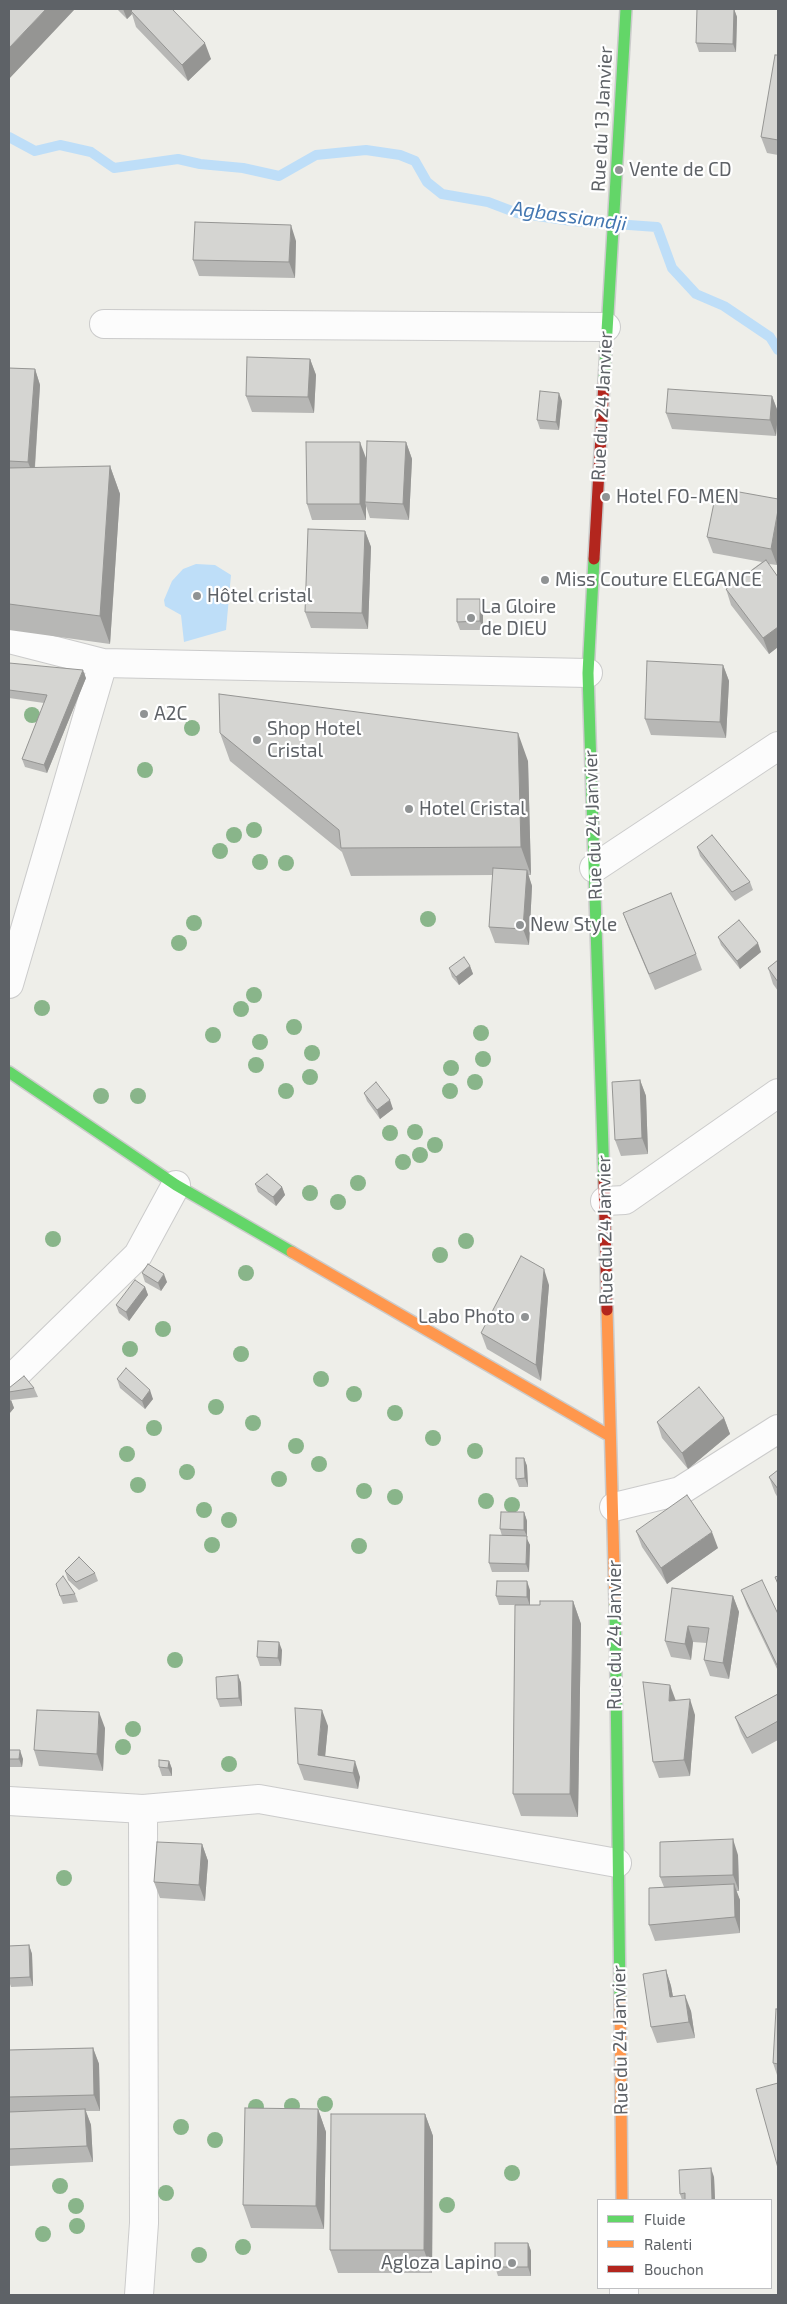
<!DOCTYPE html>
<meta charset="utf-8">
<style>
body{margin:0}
#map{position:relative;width:787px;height:2304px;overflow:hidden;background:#eeeee9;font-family:"Exo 2",sans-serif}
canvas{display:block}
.frame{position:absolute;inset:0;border:10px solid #5e6267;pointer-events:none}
.legend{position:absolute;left:597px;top:2199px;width:175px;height:90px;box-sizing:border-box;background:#fff;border:1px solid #bfc0c2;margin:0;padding:6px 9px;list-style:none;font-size:15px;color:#5e6267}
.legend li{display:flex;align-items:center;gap:10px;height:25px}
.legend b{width:25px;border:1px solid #bfc0c2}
</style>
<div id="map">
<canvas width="787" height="2304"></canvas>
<div class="frame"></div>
<ul class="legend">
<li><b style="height:6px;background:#63d668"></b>Fluide</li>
<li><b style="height:6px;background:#ff974d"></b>Ralenti</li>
<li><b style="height:6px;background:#b3261e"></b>Bouchon</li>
</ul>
</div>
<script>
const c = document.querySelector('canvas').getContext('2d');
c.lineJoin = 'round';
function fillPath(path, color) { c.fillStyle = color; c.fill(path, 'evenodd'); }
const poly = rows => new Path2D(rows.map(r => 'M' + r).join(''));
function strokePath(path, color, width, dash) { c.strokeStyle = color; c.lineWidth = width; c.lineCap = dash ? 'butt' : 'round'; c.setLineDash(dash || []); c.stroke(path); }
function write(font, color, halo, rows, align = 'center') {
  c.font = font + ' "Exo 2",sans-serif'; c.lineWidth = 4.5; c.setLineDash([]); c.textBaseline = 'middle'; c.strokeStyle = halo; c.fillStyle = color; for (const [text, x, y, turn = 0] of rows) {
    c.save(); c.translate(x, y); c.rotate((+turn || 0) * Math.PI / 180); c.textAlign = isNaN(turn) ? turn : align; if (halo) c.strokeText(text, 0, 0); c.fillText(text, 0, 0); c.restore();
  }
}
fillPath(poly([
 [196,564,215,565,231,575,226,630,184,642,181,615,165,606,164,600,172,581,183,569]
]), '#bedef8');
strokePath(poly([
 [9,137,35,151,60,145,91,152,114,168,178,159,200,164,243,168,279,176,316,155,366,150,400,155,415,161,427,182,442,194,488,202,517,213,572,221,657,227,672,268,696,294,724,306,770,337,778,350]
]), '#bedef8', 10);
const street = poly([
 [104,324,606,327],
 [9,639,103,663,588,673],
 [594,868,778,746],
 [9,984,103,663],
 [605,1201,625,1200,778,1093],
 [9,1381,138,1255,176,1185],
 [614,1507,680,1491,778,1429],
 [9,1801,143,1809,259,1799,617,1863],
 [624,2288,624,2295],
 [139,2295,144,2223,143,1809]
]);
const fast = poly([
 [604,382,626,9],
 [594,559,588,673,604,1181],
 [9,1072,176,1185,292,1252],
 [615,1603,620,1999]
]);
const slow = poly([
 [292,1252,610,1436],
 [607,1310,615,1603],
 [620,1999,622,2200]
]);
const jam = poly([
 [594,559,604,382],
 [604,1181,607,1310]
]);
strokePath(street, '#cbcbcb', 30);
strokePath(fast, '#cbcbcb', 14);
strokePath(slow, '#cbcbcb', 14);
strokePath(jam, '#cbcbcb', 14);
strokePath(street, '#fcfcfc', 28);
strokePath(fast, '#63d668', 11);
strokePath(slow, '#ff974d', 11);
strokePath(jam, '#b3261e', 11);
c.fillStyle = '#89b58a';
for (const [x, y] of [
 [32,715],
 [192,728],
 [145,770],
 [254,830],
 [234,835],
 [220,851],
 [260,862],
 [286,863],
 [428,919],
 [194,923],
 [179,943],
 [254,995],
 [42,1008],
 [241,1009],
 [294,1027],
 [481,1033],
 [213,1035],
 [260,1042],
 [312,1053],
 [483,1059],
 [256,1065],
 [451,1068],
 [310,1077],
 [475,1082],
 [286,1091],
 [450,1091],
 [101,1096],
 [138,1096],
 [415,1132],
 [390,1133],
 [435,1145],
 [420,1155],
 [403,1162],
 [358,1183],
 [310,1193],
 [338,1202],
 [53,1239],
 [466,1241],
 [440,1255],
 [246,1273],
 [163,1329],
 [130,1349],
 [241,1354],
 [321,1379],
 [354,1394],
 [216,1407],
 [395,1413],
 [253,1423],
 [154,1428],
 [433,1438],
 [296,1446],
 [475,1451],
 [127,1454],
 [319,1464],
 [187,1472],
 [279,1479],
 [138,1485],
 [364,1491],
 [395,1497],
 [486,1501],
 [512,1505],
 [204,1510],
 [229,1520],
 [212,1545],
 [359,1546],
 [175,1660],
 [133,1729],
 [123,1747],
 [229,1764],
 [64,1878],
 [325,2104],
 [292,2106],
 [256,2107],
 [181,2127],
 [215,2140],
 [512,2173],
 [60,2186],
 [166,2193],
 [447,2205],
 [76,2206],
 [77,2226],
 [43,2234],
 [243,2247],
 [199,2255]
]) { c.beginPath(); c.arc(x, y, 8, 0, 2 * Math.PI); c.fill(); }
fillPath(poly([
 [117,9,172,9,211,59,188,81,136,27,132,14,127,19],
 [734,9,737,17,736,52,699,52,696,43],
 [778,55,778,155,767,153,761,137],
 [296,241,295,278,199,276,193,260],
 [310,359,316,375,314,413,252,412,246,396],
 [9,368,35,369,40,385,35,468,110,466,120,494,110,644,9,630],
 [772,396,778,412,776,436,672,429,666,413],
 [562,401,559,430,540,429,537,420],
 [406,442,412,459,409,520,370,518,366,506,366,520,312,520,307,504,366,458,366,474],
 [778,499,778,557,777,565,769,564,778,577,778,647,769,654,731,605,726,589,762,562,713,553,707,537],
 [365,531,371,547,368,629,311,628,305,612],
 [480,599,483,607,483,630,460,630,457,622],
 [9,663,86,678,47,773,25,767,22,759,44,703,9,698],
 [723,665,729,681,726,738,651,735,645,719],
 [220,733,528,761,531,875,528,875,532,886,529,945,495,943,489,927,493,875,351,876,342,852,230,761],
 [697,847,750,882,753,890,735,901,700,856],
 [623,913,696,954,702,970,655,990,629,929],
 [718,937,761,952,740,969,721,945],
 [778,960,778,991,773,984,768,968],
 [470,966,473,974,459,985,452,977,449,968],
 [640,1080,646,1096,648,1154,621,1156,615,1140],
 [364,1093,393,1109,380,1119,367,1101],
 [255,1184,282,1187,285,1195,276,1206,258,1192],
 [142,1273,167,1282,161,1291,145,1282],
 [549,1285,541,1381,487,1349,481,1333],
 [145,1287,148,1295,129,1321,119,1313,116,1305],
 [117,1379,153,1399,145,1409,120,1388],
 [9,1388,34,1388,38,1397,11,1400,14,1408,9,1414],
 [724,1418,730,1434,688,1469,662,1438,657,1422],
 [524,1458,527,1466,528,1487,519,1487,516,1479],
 [778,1470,778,1498,775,1493,769,1477],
 [524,1512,527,1521,527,1539,530,1545,529,1572,492,1572,489,1563,502,1536,500,1529],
 [636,1531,718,1548,667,1584,642,1547],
 [65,1571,95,1573,98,1581,79,1590,68,1580],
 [530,1590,530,1605,540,1605,573,1601,581,1624,578,1817,521,1816,513,1794,515,1605,499,1605,496,1596],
 [741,1590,778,1614,778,1671,747,1606],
 [75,1594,78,1602,63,1604,60,1596],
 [733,1596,739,1612,729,1679,710,1676,704,1660,707,1643,693,1642,691,1660,671,1657,665,1641],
 [282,1650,281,1666,260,1666,257,1657],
 [238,1675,241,1683,242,1706,220,1707,217,1699],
 [778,1694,778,1740,752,1754,741,1733,735,1717],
 [676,1701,695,1715,690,1776,659,1778,653,1762],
 [328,1726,325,1756,360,1777,358,1789,304,1780,298,1764],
 [105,1728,103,1771,39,1766,34,1750],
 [9,1750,23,1759,22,1767,9,1767],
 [169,1761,172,1769,172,1776,162,1776,159,1767],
 [202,1844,208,1861,205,1901,160,1898,154,1882],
 [738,1855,739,1891,736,1891,740,1900,740,1933,655,1941,649,1925,664,1887,660,1877],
 [29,1945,32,1954,33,1986,11,1987,9,1981,9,1946],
 [666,1970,671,1986,673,1997,691,2011,695,2038,657,2043,651,2027],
 [778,2009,778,2078,773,2063],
 [93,2048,99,2064,100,2111,86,2111,91,2125,93,2162,9,2166,9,2050],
 [318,2109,326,2132,324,2229,251,2228,243,2205],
 [425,2114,433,2136,432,2273,338,2273,330,2250],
 [714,2177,715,2200,682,2200,680,2194],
 [528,2243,531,2251,531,2276,498,2276,495,2267]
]), '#b7b7b5');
fillPath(poly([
 [46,9,75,9,9,79,9,48],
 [123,9,138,9,131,11,132,14,127,19],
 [734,9,737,17,736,52,733,44],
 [205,43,211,59,188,81,182,65],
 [291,225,296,241,295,278,289,262],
 [310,359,316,375,314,413,308,397],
 [35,369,40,385,34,478,28,462],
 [559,393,562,401,559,430,556,422],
 [772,396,778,412,776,436,770,420],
 [360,442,366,458,366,502,365,502,366,506,366,520,360,504],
 [406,442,412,459,409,520,403,504],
 [110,466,120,494,110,644,100,616],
 [778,510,778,557,777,565,771,549],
 [365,531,371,547,368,629,362,613],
 [480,599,483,607,483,630,480,621],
 [778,627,778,647,769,654,763,638],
 [723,665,729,681,726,738,720,722],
 [83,670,86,678,47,773,44,765],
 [518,733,528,761,531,875,521,847],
 [527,870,532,886,529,945,523,929],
 [758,943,761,952,740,969,737,961],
 [470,966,473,974,459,985,456,977],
 [640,1080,646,1096,648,1154,642,1138],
 [390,1100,393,1109,380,1119,377,1110],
 [282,1187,285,1195,276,1206,273,1197],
 [544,1269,549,1285,541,1381,536,1365],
 [164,1274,167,1282,161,1291,158,1283],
 [145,1287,148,1295,129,1321,126,1312],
 [150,1390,153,1399,145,1409,142,1401],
 [11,1400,14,1408,9,1414,9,1402],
 [724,1418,730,1434,688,1469,682,1453],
 [524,1458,527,1466,528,1487,525,1478],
 [524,1512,527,1521,527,1539,530,1545,529,1572,526,1564,527,1536,524,1530],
 [712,1532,718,1548,667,1584,661,1568],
 [527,1581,530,1590,530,1606,527,1597],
 [733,1596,739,1612,729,1679,723,1663],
 [573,1601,581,1624,578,1817,570,1794],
 [688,1626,693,1642,691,1660,685,1644],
 [279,1642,282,1650,281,1666,278,1658],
 [238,1675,241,1683,242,1706,239,1698],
 [670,1685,676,1701,669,1701],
 [690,1699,695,1715,690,1776,684,1760],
 [322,1710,328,1726,324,1768,318,1755],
 [99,1712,105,1728,103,1771,97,1754],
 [20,1750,23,1759,22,1767,19,1759],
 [169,1761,172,1769,172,1776,168,1768],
 [355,1761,360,1777,358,1789,353,1773],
 [733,1839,738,1855,739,1891,733,1875],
 [202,1844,208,1861,205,1901,199,1885],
 [734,1884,740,1900,740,1933,735,1917],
 [29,1945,32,1954,33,1986,30,1977],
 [666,1970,671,1986,676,2013,670,1997],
 [685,1995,691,2011,695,2038,689,2022],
 [93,2048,99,2064,100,2111,94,2095],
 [85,2109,91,2125,93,2162,87,2146],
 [318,2109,326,2132,324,2229,316,2206],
 [425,2114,433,2136,432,2273,424,2250],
 [711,2168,714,2177,715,2200,712,2200],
 [528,2243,531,2251,531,2276,528,2267]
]), '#959593');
const building = poly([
 [9,9,46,9,9,48,9,9],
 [133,9,172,9,205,43,182,65,131,11,133,9],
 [697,9,734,9,733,44,696,43,697,9],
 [775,55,778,55,778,140,761,137,775,55],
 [195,222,291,225,289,262,193,260,195,222],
 [247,357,310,359,308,397,246,396,247,357],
 [9,368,35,369,28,462,9,461,9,368],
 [668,389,772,396,770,420,666,413,668,389],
 [540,391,559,393,556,422,537,420,540,391],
 [367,441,406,442,403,504,365,502,367,441],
 [306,442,360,442,360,504,307,504,306,442],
 [110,466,100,616,9,604,9,468,110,466],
 [717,488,778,499,778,510,771,549,707,537,717,488],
 [308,529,365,531,362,613,305,612,308,529],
 [766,560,778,577,778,627,763,638,726,589,766,560],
 [457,599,480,599,480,621,457,622,457,599],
 [647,661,723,665,720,722,645,719,647,661],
 [9,663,83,670,44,765,22,759,47,695,9,690,9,663],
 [219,694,518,733,521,847,341,848,339,830,220,733,219,694],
 [712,835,750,882,732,892,697,847,712,835],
 [493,868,527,870,523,929,489,927,493,868],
 [671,893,696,954,649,974,623,913,671,893],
 [739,920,758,943,737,961,718,937,739,920],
 [464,957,470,966,456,977,449,968,464,957],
 [778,960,778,982,768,968,778,960],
 [640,1080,642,1138,615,1140,612,1082,640,1080],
 [376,1082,390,1100,377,1110,364,1093,376,1082],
 [267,1174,282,1187,273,1197,255,1184,267,1174],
 [521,1256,544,1269,536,1365,481,1333,521,1256],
 [148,1264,164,1274,158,1283,142,1273,148,1264],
 [135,1280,145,1287,126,1312,116,1305,135,1280],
 [126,1368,150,1390,142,1401,117,1379,126,1368],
 [24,1376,34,1388,9,1392,9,1388,24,1376],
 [699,1387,724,1418,682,1453,657,1422,699,1387],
 [516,1458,524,1458,525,1478,516,1479,516,1458],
 [778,1470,778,1489,769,1477,778,1470],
 [687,1495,712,1532,661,1568,636,1531,687,1495],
 [501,1512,524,1512,524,1530,500,1529,501,1512],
 [490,1535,527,1536,526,1564,489,1563,490,1535],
 [79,1557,95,1573,76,1582,65,1571,79,1557],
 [63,1576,75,1594,60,1596,56,1584,63,1576],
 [778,1576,778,1584,775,1577,778,1576],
 [762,1580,778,1614,778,1665,777,1665,741,1590,762,1580],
 [497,1581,527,1581,527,1597,496,1596,497,1581],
 [672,1588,733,1596,723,1663,704,1660,709,1628,688,1626,685,1644,665,1641,672,1588],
 [540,1601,573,1601,570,1794,513,1794,515,1605,540,1605,540,1601],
 [258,1641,279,1642,278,1658,257,1657,258,1641],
 [238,1675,239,1698,217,1699,216,1677,238,1675],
 [643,1682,670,1685,669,1701,690,1699,684,1760,653,1762,643,1682],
 [778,1694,778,1721,747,1738,735,1717,778,1694],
 [295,1708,322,1710,318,1755,355,1761,353,1773,298,1764,295,1708],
 [37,1710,99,1712,97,1754,34,1750,37,1710],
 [9,1750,20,1750,19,1759,9,1759,9,1750],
 [159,1760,169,1761,168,1768,159,1767,159,1760],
 [733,1839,733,1875,660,1877,660,1842,733,1839],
 [157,1842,202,1844,199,1885,154,1882,157,1842],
 [734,1884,735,1917,649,1925,649,1888,734,1884],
 [29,1945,30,1977,9,1978,9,1946,29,1945],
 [666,1970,670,1997,685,1995,689,2022,651,2027,643,1974,666,1970],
 [776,2009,778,2009,778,2064,773,2063,776,2009],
 [93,2048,94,2095,9,2097,9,2050,93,2048],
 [778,2083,778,2168,756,2089,778,2083],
 [245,2108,318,2109,316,2206,243,2205,245,2108],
 [85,2109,87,2146,9,2149,9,2112,85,2109],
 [331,2114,425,2114,424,2250,330,2250,331,2114],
 [711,2168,712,2200,685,2200,685,2193,680,2194,679,2170,711,2168],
 [495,2243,528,2243,528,2267,495,2267,495,2243]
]);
fillPath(building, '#d5d5d2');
strokePath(building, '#959593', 1);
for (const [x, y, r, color] of [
 [619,170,5,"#909394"],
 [606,497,5,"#909394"],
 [545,580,5,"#909394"],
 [197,596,5,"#909394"],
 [471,618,5,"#909394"],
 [144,714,5,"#909394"],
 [257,740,5,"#909394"],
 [409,809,5,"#909394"],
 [520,925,5,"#909394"],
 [525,1317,5,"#909394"],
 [512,2263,5,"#909394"]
]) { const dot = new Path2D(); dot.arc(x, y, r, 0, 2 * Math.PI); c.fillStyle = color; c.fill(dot); strokePath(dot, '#fff', 2); }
write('19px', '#5e6267', '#fff', [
 ["Rue du 13 Janvier",602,119,-87],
 ["Rue du 24 Janvier",602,406,-87],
 ["Rue du 24 Janvier",593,825,-92],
 ["Rue du 24 Janvier",605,1230,-91],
 ["Rue du 24 Janvier",615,1635,-90],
 ["Rue du 24 Janvier",620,2040,-91]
]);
write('19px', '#5e6267', '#fff', [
 ["Vente de CD",629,170],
 ["Hotel FO-MEN",616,497],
 ["Miss Couture ELEGANCE",555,580],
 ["Hôtel cristal",207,596],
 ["La Gloire",481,607],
 ["de DIEU",481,629],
 ["A2C",154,714],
 ["Shop Hotel",267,729],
 ["Cristal",267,751],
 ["Hotel Cristal",419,809],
 ["New Style",530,925],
 ["Labo Photo",515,1317,"right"],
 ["Agloza Lapino",502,2263,"right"]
], 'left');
write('italic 20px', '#4477b1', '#fff', [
 ["Agbassiandji",569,216,8]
]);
</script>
